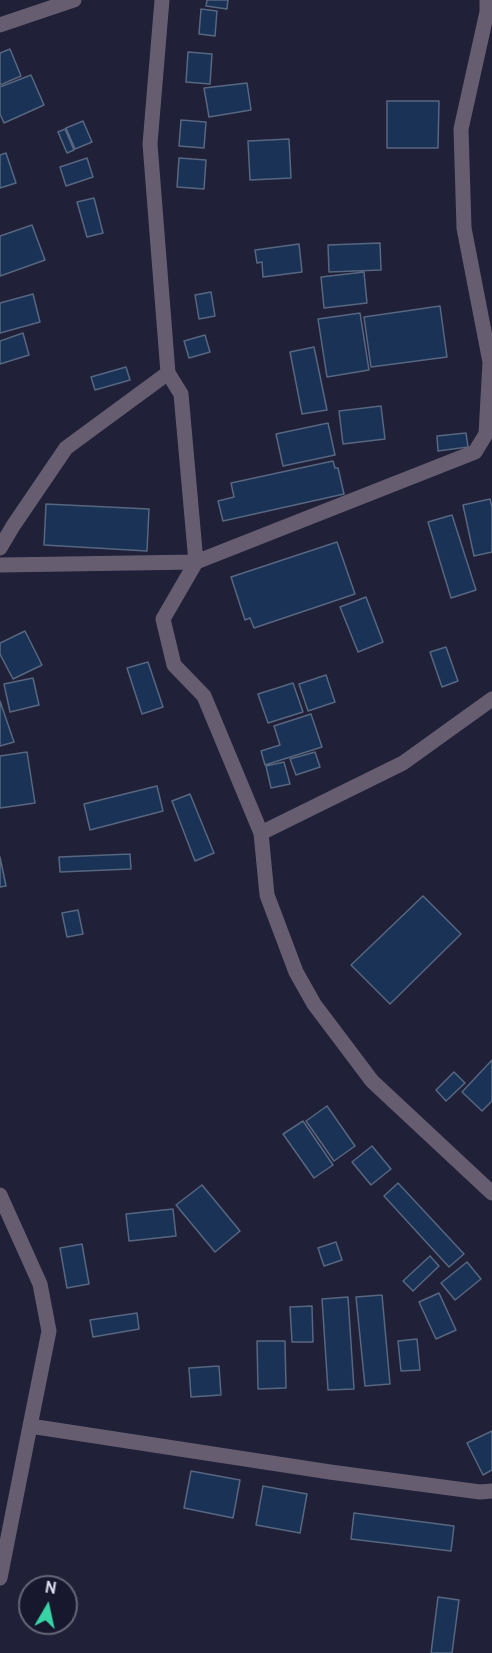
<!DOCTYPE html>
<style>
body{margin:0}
#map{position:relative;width:492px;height:1653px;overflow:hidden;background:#202038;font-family:Overpass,sans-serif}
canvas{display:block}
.north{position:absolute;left:18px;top:1575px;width:60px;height:60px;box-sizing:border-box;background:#17172e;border:2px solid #66667a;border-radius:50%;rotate:9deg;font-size:16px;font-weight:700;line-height:24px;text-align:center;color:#dcdded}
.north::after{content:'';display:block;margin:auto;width:21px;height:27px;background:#38d4a6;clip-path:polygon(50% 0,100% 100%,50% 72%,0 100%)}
</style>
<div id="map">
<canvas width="492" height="1653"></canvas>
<div class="north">N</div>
</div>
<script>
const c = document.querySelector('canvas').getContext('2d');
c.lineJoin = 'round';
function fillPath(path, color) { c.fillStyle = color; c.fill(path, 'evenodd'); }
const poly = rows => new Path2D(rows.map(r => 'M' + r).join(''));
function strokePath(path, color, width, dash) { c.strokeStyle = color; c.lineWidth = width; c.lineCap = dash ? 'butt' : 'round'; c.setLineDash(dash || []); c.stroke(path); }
const building = poly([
 [207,0,228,0,227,9,206,6,207,0],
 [201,9,217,11,215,36,199,34,201,9],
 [10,49,21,76,0,85,0,53,10,49],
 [188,52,212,54,210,84,186,82,188,52],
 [31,75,44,105,4,123,0,114,0,87,31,75],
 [247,83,251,110,209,117,204,88,247,83],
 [387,101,439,101,438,148,387,148,387,101],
 [181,120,206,122,204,148,179,146,181,120],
 [83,121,92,142,75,149,66,128,83,121],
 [65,129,74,150,67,153,58,132,65,129],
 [289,139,291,178,250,180,248,141,289,139],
 [6,153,16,183,0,188,0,155,6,153],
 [87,158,93,177,66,186,60,167,87,158],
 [179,158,206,160,204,189,177,187,179,158],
 [94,198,103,233,87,237,77,202,94,198],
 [32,225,45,260,0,276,0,236,32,225],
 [380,243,381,270,329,272,328,245,380,243],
 [299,244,302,272,263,277,262,262,257,263,255,250,299,244],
 [364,272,367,303,324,308,321,277,364,272],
 [211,292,215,316,199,319,195,295,211,292],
 [33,294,40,322,0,333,0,303,33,294],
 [440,306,447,357,371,367,364,317,440,306],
 [360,313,369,370,327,377,318,319,360,313],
 [23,333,29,355,0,364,0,341,23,333],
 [205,335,210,352,189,358,184,341,205,335],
 [314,347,327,410,302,414,290,352,314,347],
 [126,367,130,380,95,390,91,377,126,367],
 [381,406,385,439,343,444,339,411,381,406],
 [328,423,335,455,283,466,276,434,328,423],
 [466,433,468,447,438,451,437,436,466,433],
 [333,461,335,468,338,468,344,494,223,521,218,501,234,497,231,483,333,461],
 [490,499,492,507,492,552,474,556,463,505,490,499],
 [46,504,149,509,147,551,44,545,46,504],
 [452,515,476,590,451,598,428,522,452,515],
 [337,542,355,594,254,628,250,618,245,620,231,577,337,542],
 [366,597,383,642,358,652,340,607,366,597],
 [25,631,42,665,13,679,0,654,0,643,25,631],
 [446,647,458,681,442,687,430,652,446,647],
 [148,662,163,707,142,714,127,668,148,662],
 [326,675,335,702,308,711,299,684,326,675],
 [33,678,39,705,10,712,4,684,33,678],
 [293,683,303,712,268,723,258,694,293,683],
 [0,701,14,742,0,746,0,701],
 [311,714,322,747,265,765,261,751,280,745,274,726,311,714],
 [27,752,35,803,0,808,0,756,27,752],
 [315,752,320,767,296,775,290,759,315,752],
 [284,762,290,784,271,788,266,766,284,762],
 [157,786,163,811,90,830,84,804,157,786],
 [190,794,214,853,195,861,172,801,190,794],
 [130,854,131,869,60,872,59,857,130,854],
 [0,857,6,886,0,887,0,857],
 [423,896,461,934,390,1004,351,965,423,896],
 [78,910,83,934,67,937,62,913,78,910],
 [492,1060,492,1101,482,1111,462,1092,492,1060],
 [454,1072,465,1083,446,1101,436,1090,454,1072],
 [327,1106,355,1146,334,1161,306,1121,327,1106],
 [303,1121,333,1165,314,1178,283,1134,303,1121],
 [372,1146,391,1169,371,1185,352,1162,372,1146],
 [398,1183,464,1254,449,1267,384,1196,398,1183],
 [202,1185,240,1231,215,1252,176,1205,202,1185],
 [173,1209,176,1236,129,1241,126,1214,173,1209],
 [336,1242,342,1260,324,1266,318,1248,336,1242],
 [82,1244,89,1284,67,1288,60,1248,82,1244],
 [430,1256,439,1266,413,1291,403,1281,430,1256],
 [467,1262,481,1279,455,1300,441,1283,467,1262],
 [439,1293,456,1330,436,1339,419,1302,439,1293],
 [382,1295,390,1384,365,1386,356,1297,382,1295],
 [348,1297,354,1389,328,1390,322,1299,348,1297],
 [312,1306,313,1342,292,1342,290,1307,312,1306],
 [137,1313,139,1329,93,1337,90,1320,137,1313],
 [417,1339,420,1370,401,1371,398,1341,417,1339],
 [257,1341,285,1341,286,1388,258,1389,257,1341],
 [219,1366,221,1395,191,1397,189,1368,219,1366],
 [492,1431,492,1470,483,1475,467,1443,492,1431],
 [191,1471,240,1480,233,1518,184,1508,191,1471],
 [263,1486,307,1494,300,1533,256,1525,263,1486],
 [354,1513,454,1526,451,1551,351,1539,354,1513],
 [438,1597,459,1600,452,1653,431,1653,438,1597]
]);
fillPath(building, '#1b3257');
strokePath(building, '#576780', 1.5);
strokePath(poly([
 [162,0,150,144,168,373,181,394,196,562,163,619,174,665,204,696,261,833,267,895,296,972,314,1004,372,1081,492,1193],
 [0,25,74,0],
 [0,548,13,526,66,448,168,373],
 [0,565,196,562,475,452,486,434,490,362,464,228,461,129,487,12,487,0],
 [261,833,403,763,492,699],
 [0,1195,40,1284,49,1331,30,1426],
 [0,1578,30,1426,330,1472,480,1492,492,1491]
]), '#665d71', 15);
</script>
